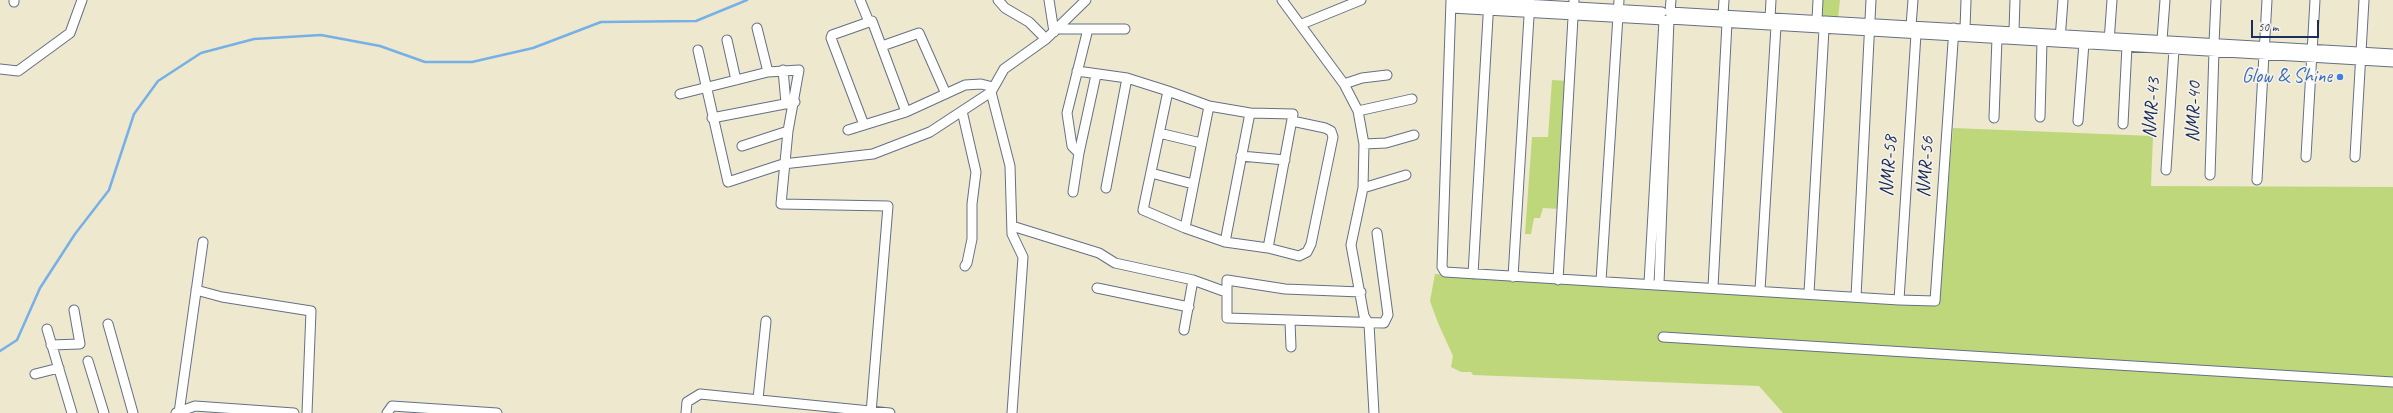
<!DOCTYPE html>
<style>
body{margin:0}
#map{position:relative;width:2393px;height:413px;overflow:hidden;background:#ede8ce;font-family:Caveat,sans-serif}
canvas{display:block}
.scale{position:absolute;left:2251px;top:20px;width:68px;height:18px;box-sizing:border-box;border:2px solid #1b2f5e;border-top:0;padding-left:5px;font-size:12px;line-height:14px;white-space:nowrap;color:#1b2f5e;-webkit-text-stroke:3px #f7f3e8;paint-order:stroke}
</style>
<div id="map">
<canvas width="2393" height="413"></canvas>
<div class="scale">50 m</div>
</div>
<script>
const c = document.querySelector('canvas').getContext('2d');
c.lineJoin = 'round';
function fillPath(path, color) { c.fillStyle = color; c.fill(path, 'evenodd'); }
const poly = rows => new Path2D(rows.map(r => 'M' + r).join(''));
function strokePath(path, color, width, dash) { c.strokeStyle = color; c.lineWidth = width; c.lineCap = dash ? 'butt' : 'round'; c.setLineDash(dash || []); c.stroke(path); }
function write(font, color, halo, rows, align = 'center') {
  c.font = font + ' Caveat,sans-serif'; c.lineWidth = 3; c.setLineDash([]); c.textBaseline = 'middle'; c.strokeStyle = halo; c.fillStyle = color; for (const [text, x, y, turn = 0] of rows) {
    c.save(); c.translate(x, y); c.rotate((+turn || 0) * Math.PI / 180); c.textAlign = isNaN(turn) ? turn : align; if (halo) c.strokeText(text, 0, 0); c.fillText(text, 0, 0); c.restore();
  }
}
fillPath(poly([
 [1822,0,1840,0,1838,19,1820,17],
 [1552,80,1568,81,1560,209,1543,208,1540,218,1534,218,1531,234,1525,234,1532,137,1548,137],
 [1953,128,2153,136,2151,186,2393,187,2393,413,1783,413,1759,386,1473,375,1471,372,1461,372,1451,367,1453,356,1438,323,1430,301,1435,274,1938,304]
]), '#bfd77b');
strokePath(poly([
 [0,351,17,340,40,288,75,234,109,190,134,114,158,81,201,53,254,39,321,35,380,46,425,62,472,62,533,48,601,22,696,21,747,0]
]), '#76b0e7', 2.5);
const minor = poly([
 [860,0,869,22,832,35,831,38,864,125],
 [998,0,1005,8,1029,22,1046,39],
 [1049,0,1054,32],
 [1282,0,1344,84,1358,111,1364,144,1363,188,1351,245,1364,316,1369,324,1374,413],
 [1451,0,1442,267,1445,272,1899,300,1935,301,1954,28],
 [1456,0,1662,12],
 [1671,0,1670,12,2393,54],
 [14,2,14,0],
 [1451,8,1664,20,1649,283],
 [1723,15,1724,0],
 [1770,18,1771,0],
 [1817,20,1818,0],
 [869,22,872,21,906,112],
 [1302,24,1361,0],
 [1911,26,1913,0],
 [757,28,768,72],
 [1056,29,1125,29],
 [1965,29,1966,0],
 [2014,31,2015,0],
 [727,40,736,80],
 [2060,40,2063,0],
 [2162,40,2165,0],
 [2109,42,2112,0],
 [2214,43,2216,0],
 [882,46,919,33,946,94],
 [698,50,728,182,783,164,873,154,930,132,991,92,1004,69,1046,39,1086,0],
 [0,69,18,71,70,33,82,0],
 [783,70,786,103],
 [1077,71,1127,78,1168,91,1143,210,1185,228,1225,242,1268,248,1293,114,1250,113,1209,106,1168,91],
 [1344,84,1362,78,1387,75],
 [991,92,1010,166,1012,234,1023,257,1012,413],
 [680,94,768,72,799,70,788,131,781,204,888,206,871,413],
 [962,111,976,172,972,204,972,239,967,263,965,266],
 [1358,111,1412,99],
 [2040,117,2042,41],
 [712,118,795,102],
 [1994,118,1997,38],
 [2078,121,2084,43],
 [2123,124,2127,46],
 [848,130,906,112,965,85,981,84,993,87],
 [1159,133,1201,143],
 [1364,144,1386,143,1414,135],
 [742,146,788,131],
 [1079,153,1072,146,1067,113,1088,29],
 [1241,156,1285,160],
 [2306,157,2315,0],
 [2355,157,2364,0],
 [2166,170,2174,49],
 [1151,173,1193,184],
 [2210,175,2214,51],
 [2257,180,2267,0],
 [1106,188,1127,78],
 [1363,188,1406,175],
 [1073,192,1079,153,1096,75],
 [1012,226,1099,253,1115,263,1193,280,1226,292],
 [1185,228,1209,106],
 [1225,242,1250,113],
 [1268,248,1299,256,1307,252,1311,244,1333,137,1331,131,1325,128,1292,121],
 [1473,274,1489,0],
 [1513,277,1530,0],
 [1558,280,1574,0],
 [1601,281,1619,0],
 [1659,284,1669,19,2393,62],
 [1713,287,1727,23],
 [1097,288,1189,307],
 [196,290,222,297,311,311,307,413],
 [1760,290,1776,26],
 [1361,292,1285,289,1227,280,1227,318,1384,323,1388,315,1377,233],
 [1809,293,1824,29],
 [1856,297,1871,0],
 [1899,300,1916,34],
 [1290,321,1291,347],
 [108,324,133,413],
 [47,329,72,413],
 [1184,330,1193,280],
 [1663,337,2393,382],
 [51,345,80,344,74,310],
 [88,361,104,413],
 [35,374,59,368],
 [758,399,766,321],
 [176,413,195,406,294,413],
 [179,413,203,242],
 [387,413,392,406,497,413],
 [686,413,687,402,700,394,890,413]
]);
strokePath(minor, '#647085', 11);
strokePath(minor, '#fff', 9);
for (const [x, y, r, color] of [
 [2340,77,4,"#3f7fe0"]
]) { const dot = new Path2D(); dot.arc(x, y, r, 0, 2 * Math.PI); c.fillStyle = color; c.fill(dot); strokePath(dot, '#f7f3e8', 1.5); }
write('20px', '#366cbe', '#f7f3e8', [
 ["Glow & Shine",2332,77]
], 'right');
write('20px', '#1b2f5e', '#f7f3e8', [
 ["NMR-43",2152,108,-86],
 ["NMR-40",2194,112,-88],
 ["NMR-58",1889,166,-86],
 ["NMR-56",1926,167,-86]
]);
</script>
